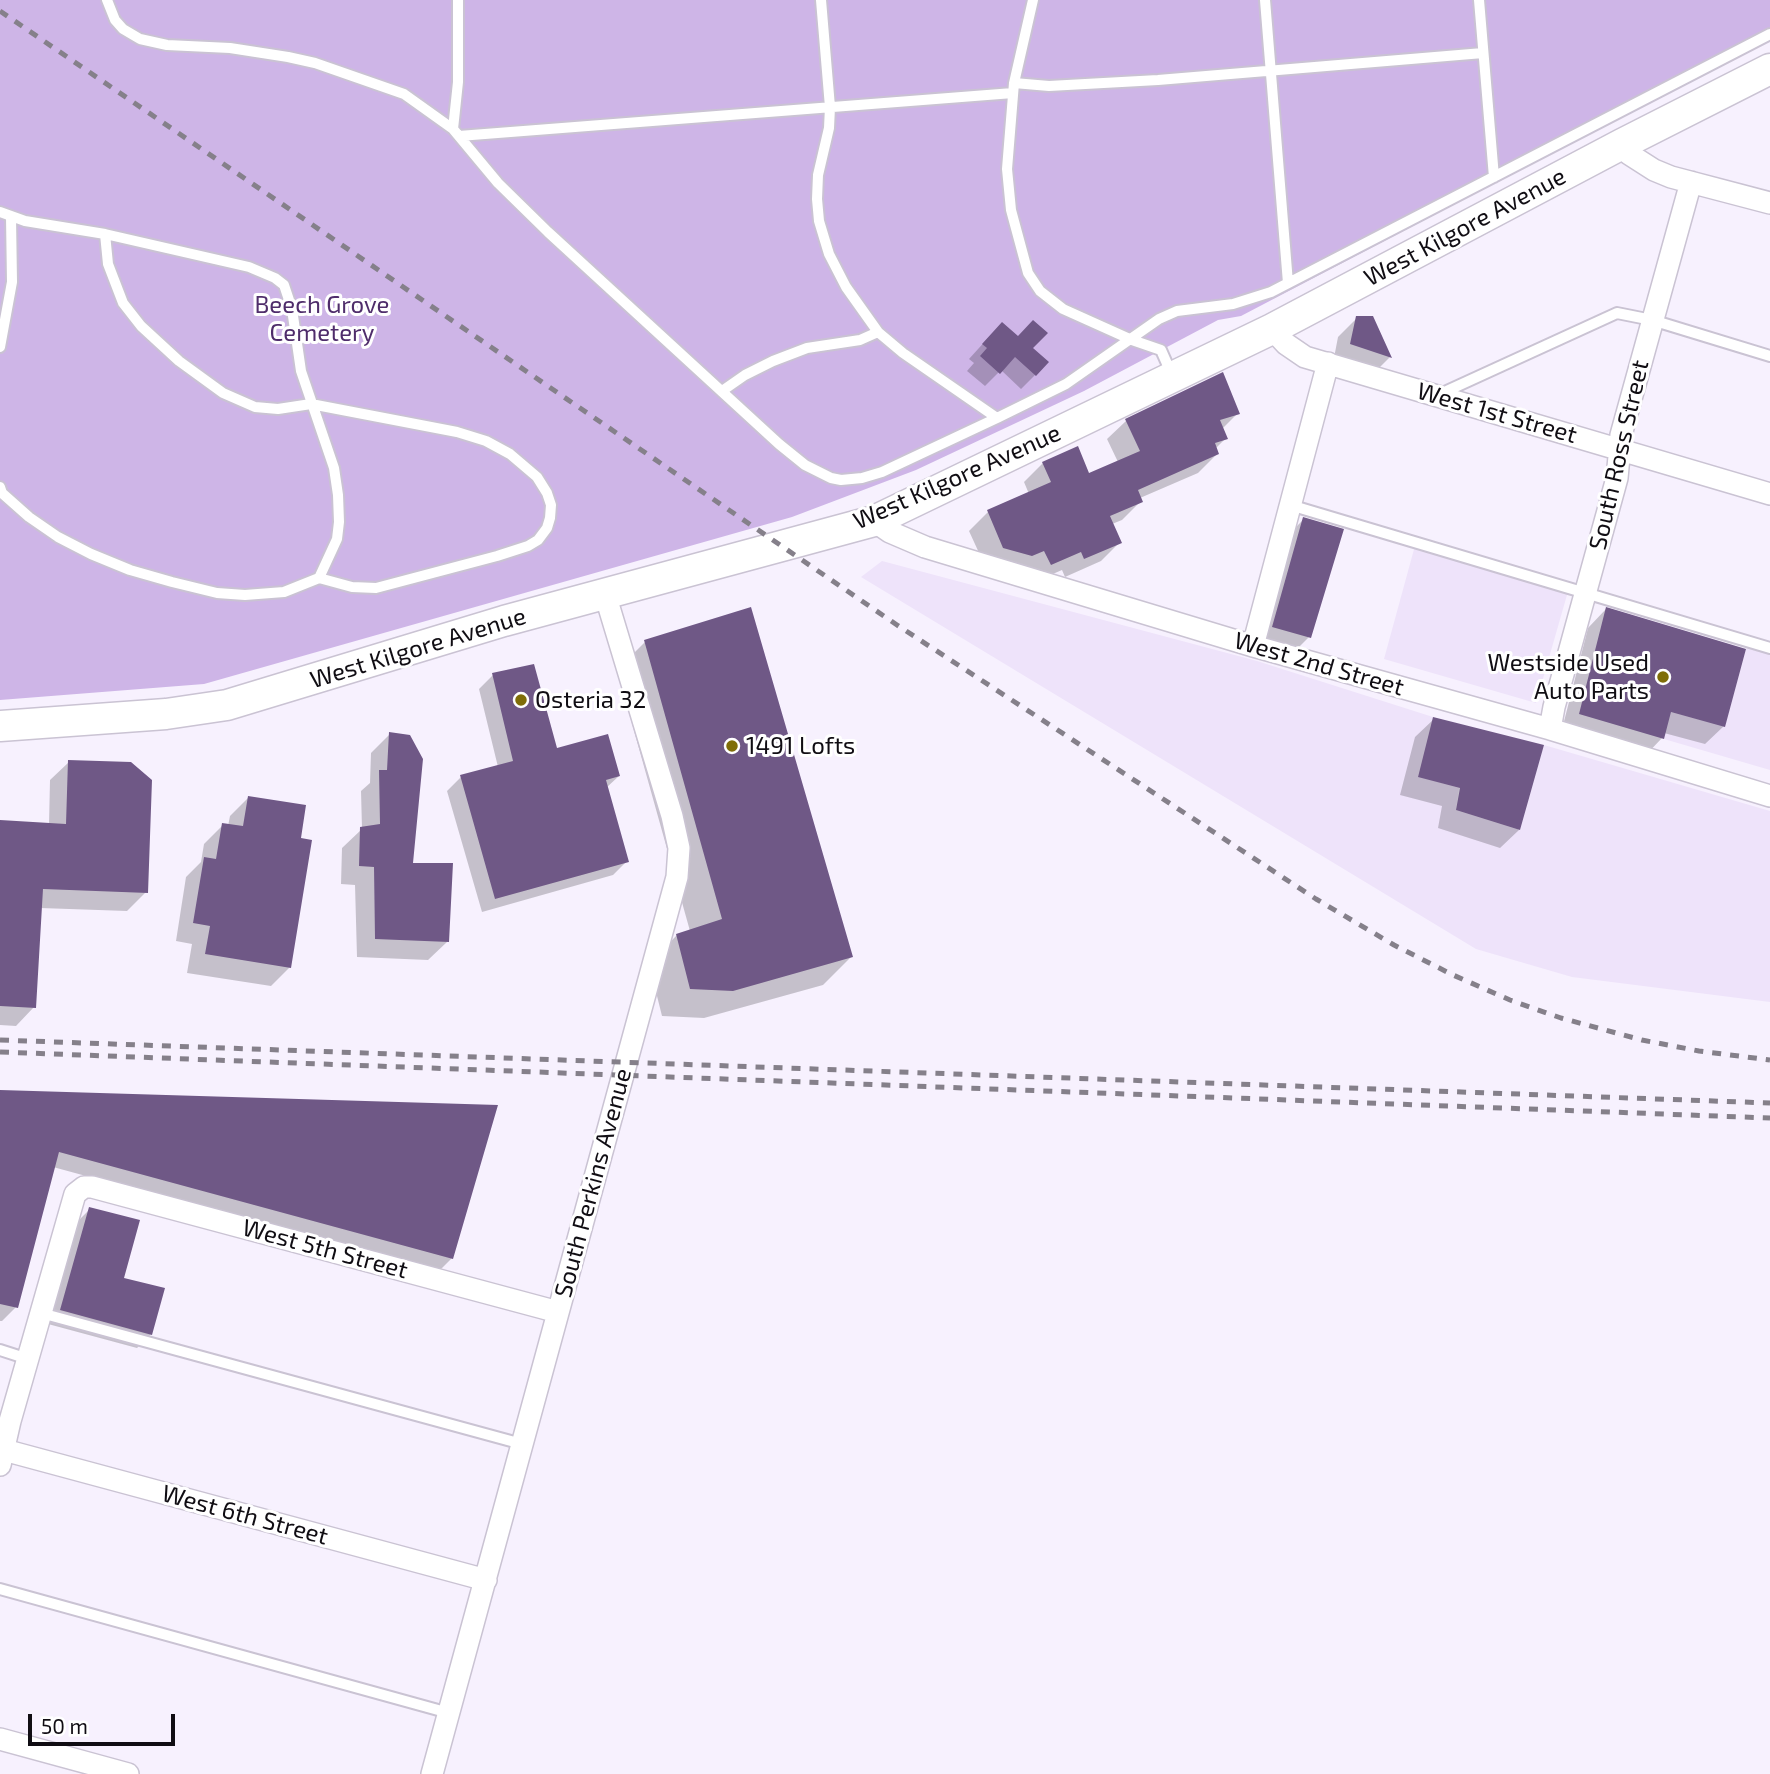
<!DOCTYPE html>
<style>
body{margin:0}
#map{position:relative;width:1770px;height:1774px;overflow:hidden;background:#f7f1fe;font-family:"Exo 2",sans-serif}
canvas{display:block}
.scale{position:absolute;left:28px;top:1714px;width:147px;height:32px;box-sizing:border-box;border:4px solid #100d13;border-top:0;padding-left:9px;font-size:21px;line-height:24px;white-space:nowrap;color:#100d13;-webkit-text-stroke:5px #fff;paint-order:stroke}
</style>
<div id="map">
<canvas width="1770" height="1774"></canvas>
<div class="scale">50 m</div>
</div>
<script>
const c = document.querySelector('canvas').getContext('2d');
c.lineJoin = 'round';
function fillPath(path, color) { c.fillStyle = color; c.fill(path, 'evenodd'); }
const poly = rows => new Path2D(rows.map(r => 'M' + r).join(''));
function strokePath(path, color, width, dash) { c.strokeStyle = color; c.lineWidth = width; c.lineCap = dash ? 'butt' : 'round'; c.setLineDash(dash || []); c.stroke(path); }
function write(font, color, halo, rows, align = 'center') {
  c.font = font + ' "Exo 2",sans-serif'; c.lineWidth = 6; c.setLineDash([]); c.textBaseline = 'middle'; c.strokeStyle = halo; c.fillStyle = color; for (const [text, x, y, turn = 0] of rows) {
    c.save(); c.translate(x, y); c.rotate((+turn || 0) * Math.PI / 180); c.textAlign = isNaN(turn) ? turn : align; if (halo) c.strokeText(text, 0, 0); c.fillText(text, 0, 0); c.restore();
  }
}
fillPath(poly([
 [1416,542,1569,588,1536,703,1384,659],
 [882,561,1257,661,1433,717,1418,776,1459,788,1456,810,1520,830,1544,745,1770,811,1770,1002,1572,977,1476,949,861,577],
 [1748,642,1770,648,1770,770,1664,739,1671,712,1725,726]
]), '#eee3fa');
fillPath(poly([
 [0,0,1770,0,1770,39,1241,316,1218,320,1084,391,916,470,792,517,204,684,0,700]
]), '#ceb5e7');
fillPath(poly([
 [1357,318,1390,357,1372,375,1333,363,1338,337],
 [988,338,1031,349,1035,375,1021,389,1001,370,985,386,967,371,974,363,969,359],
 [1238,413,1222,429,1226,438,1215,449,1217,454,1198,473,1140,498,1141,501,1122,520,1112,524,1120,542,1101,561,1065,577,1062,570,1032,583,985,566,969,531,988,512,1029,494,1024,482,1043,463,1077,448,1089,475,1118,462,1107,439,1126,421],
 [1304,519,1309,637,1291,655,1254,645,1285,538],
 [750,609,851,957,823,985,704,1018,662,1016,649,964,677,935,690,931,617,670,645,642],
 [1606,609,1724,726,1705,744,1664,733,1662,738,1644,757,1561,733,1588,628],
 [493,675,556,751,619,776,606,788,627,861,613,875,482,912,447,791,461,777,498,767,479,689],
 [1434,719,1519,830,1500,848,1438,828,1442,806,1400,795,1415,737],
 [390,734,412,865,447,942,428,960,357,957,355,885,341,884,342,848,362,829,361,791,370,783,371,753],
 [69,762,146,892,127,911,40,908,34,1007,16,1026,0,1025,0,822,49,825,50,780],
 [249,797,299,840,290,967,271,986,187,973,192,944,176,941,186,877,201,862,204,844,223,825,228,826,230,816],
 [0,1092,452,1258,438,1272,53,1167,16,1307,2,1321,0,1321],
 [90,1209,122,1280,151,1334,137,1348,48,1324,76,1223]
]), '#0003');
fillPath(poly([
 [1356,316,1373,316,1392,358,1350,344],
 [1033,320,1048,333,1033,348,1049,362,1036,376,1015,357,1000,374,980,356,987,348,982,344,1002,322,1018,336],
 [1223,372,1240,414,1220,420,1228,439,1215,443,1219,454,1138,490,1143,502,1110,516,1122,543,1084,559,1081,552,1051,565,1044,551,1032,556,1003,548,987,510,1051,482,1042,462,1078,446,1089,473,1140,451,1125,419],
 [1303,517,1344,529,1311,638,1272,627],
 [751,607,853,957,733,991,690,989,676,934,722,919,644,640],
 [1606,607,1746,649,1725,727,1671,712,1664,739,1579,714],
 [534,664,557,748,608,734,620,776,606,780,629,862,495,899,460,775,513,761,492,673],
 [1433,717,1544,745,1520,830,1456,810,1460,788,1418,777],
 [389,732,410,735,423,759,413,863,453,863,449,942,375,939,374,867,359,866,360,827,380,824,379,770,387,770],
 [68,760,131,762,152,780,148,893,43,889,36,1008,0,1006,0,820,66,824],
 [248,796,306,805,301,838,312,840,291,968,205,954,210,926,193,923,204,857,216,859,222,823,243,826],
 [0,1090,498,1105,453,1259,59,1152,18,1308,0,1304],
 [89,1207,140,1220,124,1278,165,1288,152,1335,60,1310]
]), '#6f5886');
const lane = poly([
 [107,0,115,20,123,29,140,39,167,45,230,48,288,57,315,63,404,94,453,129],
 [458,0,458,82,453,129,498,183,548,232,779,444,805,465,831,478,841,480,862,478,882,472,997,418],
 [821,0,830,107,829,128,818,175,817,199,819,221,829,254,846,287,878,332,903,353,997,418,1066,384,1159,319,1177,311,1233,304,1271,292,1770,34],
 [1033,0,1014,83,1007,169,1011,210,1028,273,1040,291,1063,309,1132,340,1161,350,1172,375],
 [1265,0,1288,283],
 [1479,0,1494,177],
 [1014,83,1049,86,1158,80,1483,53],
 [459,136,1013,93],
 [0,212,25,221,105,234,249,267,275,278,284,285,292,309,301,371,334,468,338,495,339,522,337,539,319,578],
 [0,347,12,282,11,217],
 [722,391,745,375,773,361,807,348,860,340,878,332],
 [1440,394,1617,313,1652,320,1770,356],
 [0,487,2,493,29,517,58,537,91,554,130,570,172,582,217,593,245,595,284,592,319,578,352,587,376,588,497,556,528,546,538,540,547,528,550,518,551,505,547,493,537,477,510,454,486,441,457,432,311,404,278,409,255,407,223,393,179,361,141,326,123,303,108,264,105,234],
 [1290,505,1770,648],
 [41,1313,522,1444],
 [0,1350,28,1359],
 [0,1589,449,1713]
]);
const street = poly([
 [1622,144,1629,154,1654,170,1671,177,1770,203],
 [1272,329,1286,344,1305,357,1770,494],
 [874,521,890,532,925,547,1253,646,1550,729,1770,796],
 [1253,646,1328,363],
 [1550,729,1554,707,1617,478,1621,435,1691,182],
 [4,1450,486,1580],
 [0,1465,10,1421,75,1194,84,1187,92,1187,558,1312],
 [0,1739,128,1774],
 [432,1774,677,877,679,848,672,816,605,594]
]);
const secondary = poly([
 [0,726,166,714,227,705,504,621,874,521,1272,329,1622,144,1770,69]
]);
strokePath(lane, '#cac3d3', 14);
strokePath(street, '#cac3d3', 24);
strokePath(secondary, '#cac3d3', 33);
strokePath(lane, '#fff', 10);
strokePath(street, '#fff', 21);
strokePath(secondary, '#fff', 30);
strokePath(poly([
 [0,11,897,625,1316,899,1394,945,1453,975,1510,1000,1561,1018,1642,1040,1699,1051,1770,1060],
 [0,1040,1770,1103],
 [0,1052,1770,1118]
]), '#85808a', 5, [9, 9]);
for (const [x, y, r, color] of [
 [1663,677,7,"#7f6d08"],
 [521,700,7,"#7f6d08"],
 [732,746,7,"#7f6d08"]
]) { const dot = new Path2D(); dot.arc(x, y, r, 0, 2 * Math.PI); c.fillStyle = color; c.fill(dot); strokePath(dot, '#fff', 2.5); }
write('24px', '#100d13', '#fff', [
 ["West Kilgore Avenue",1465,227,-28],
 ["West 1st Street",1497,413,16],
 ["South Ross Street",1619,455,-77],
 ["West Kilgore Avenue",957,477,-24],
 ["West Kilgore Avenue",418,648,-17],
 ["West 2nd Street",1319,664,16],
 ["South Perkins Avenue",593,1183,-75],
 ["West 5th Street",325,1249,15],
 ["West 6th Street",245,1515,15]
]);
write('24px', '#4f2d6b', '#fff', [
 ["Beech Grove",322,305],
 ["Cemetery",322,333]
]);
write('24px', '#100d13', '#fff', [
 ["Westside Used",1649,663,"right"],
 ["Auto Parts",1649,691,"right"],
 ["Osteria 32",535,700],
 ["1491 Lofts",746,746]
], 'left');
</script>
